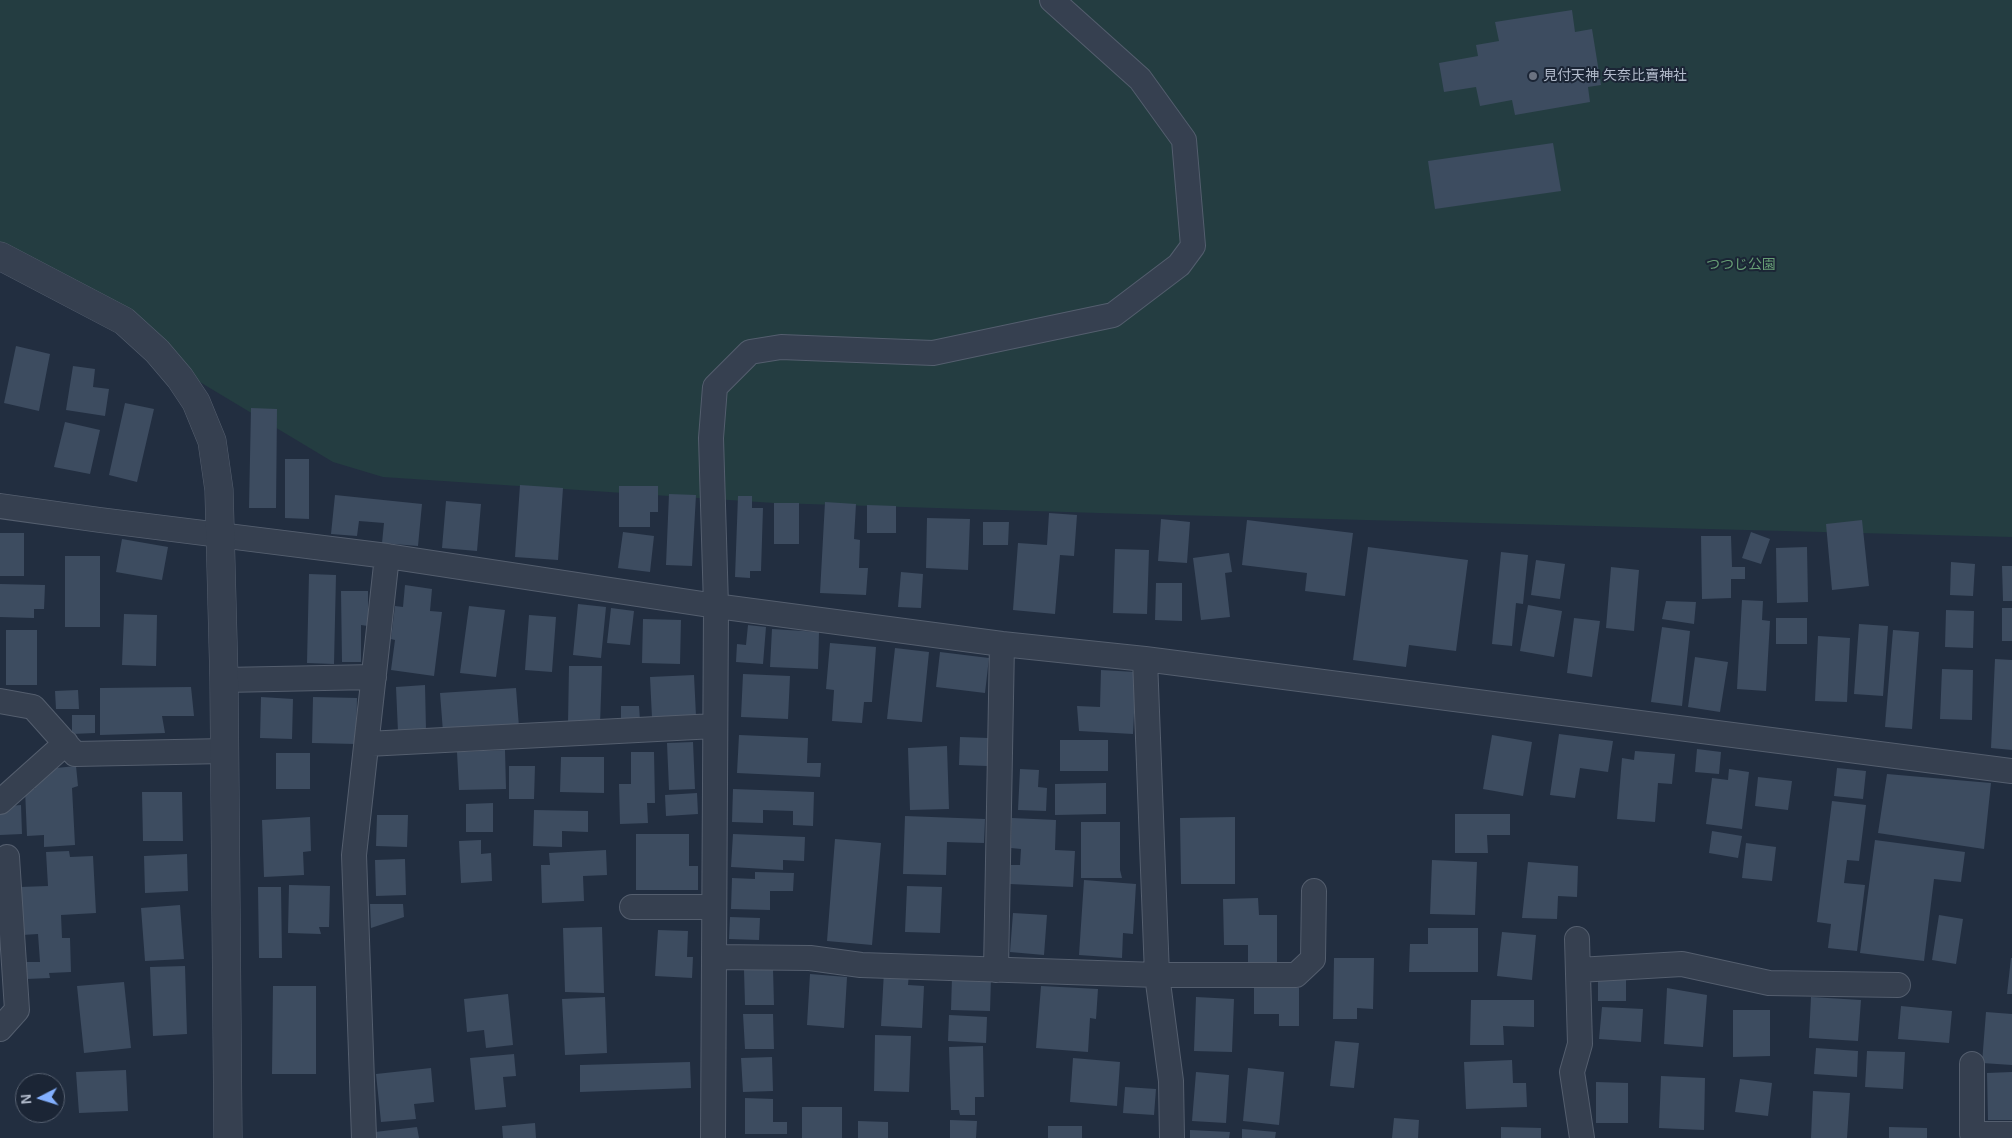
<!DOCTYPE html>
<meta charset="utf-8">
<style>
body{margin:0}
#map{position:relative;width:2012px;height:1138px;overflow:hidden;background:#222e40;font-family:Helvetica,sans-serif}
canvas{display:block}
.north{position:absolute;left:15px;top:1073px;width:50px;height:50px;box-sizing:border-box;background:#1b2535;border:1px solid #576171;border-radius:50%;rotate:265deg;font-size:14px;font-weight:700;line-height:20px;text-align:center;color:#b2bbcb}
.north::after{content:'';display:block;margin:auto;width:18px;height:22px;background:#83b0ff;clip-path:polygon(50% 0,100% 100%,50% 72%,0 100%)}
</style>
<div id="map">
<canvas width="2012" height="1138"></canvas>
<div class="north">N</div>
</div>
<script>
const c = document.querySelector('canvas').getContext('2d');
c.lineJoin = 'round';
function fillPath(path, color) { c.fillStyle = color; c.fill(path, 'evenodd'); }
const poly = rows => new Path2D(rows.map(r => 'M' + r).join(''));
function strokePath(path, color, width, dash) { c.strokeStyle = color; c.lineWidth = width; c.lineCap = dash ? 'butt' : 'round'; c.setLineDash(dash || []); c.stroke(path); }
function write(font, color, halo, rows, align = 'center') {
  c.font = font + ' Helvetica,"Noto Sans JP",sans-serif'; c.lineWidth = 4; c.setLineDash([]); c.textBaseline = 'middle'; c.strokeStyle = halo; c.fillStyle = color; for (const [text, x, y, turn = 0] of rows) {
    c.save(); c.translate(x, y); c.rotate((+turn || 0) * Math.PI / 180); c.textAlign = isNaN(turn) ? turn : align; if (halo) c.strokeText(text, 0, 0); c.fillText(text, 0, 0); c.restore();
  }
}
fillPath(poly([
 [0,0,2012,0,2012,537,1099,513,774,503,383,477,333,462,0,262]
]), '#243d41');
fillPath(poly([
 [1572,10,1575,32,1592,29,1601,85,1588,87,1590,102,1515,115,1512,100,1480,106,1476,87,1444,92,1439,63,1478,56,1476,45,1499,41,1495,22],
 [1553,143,1561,191,1435,209,1428,161],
 [16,346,50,354,39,411,4,403],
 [73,366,95,369,93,387,109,389,105,416,66,410],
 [125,403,154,409,137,482,109,475],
 [251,408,277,409,276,508,249,508],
 [65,422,100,430,90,474,54,467],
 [285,459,309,459,309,519,285,518],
 [520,485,563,488,558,560,515,557],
 [619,486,658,486,658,512,650,512,650,527,619,527],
 [669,494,696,495,692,566,666,565],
 [335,495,422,504,418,546,382,543,384,523,359,521,357,536,331,534],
 [738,496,752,496,752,508,763,508,761,571,750,571,750,578,735,577],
 [446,501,481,504,477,551,442,548],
 [825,502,856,504,854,539,860,540,859,568,868,568,866,595,820,593],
 [774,503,799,503,799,544,774,544],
 [867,505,896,506,896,533,867,533],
 [1049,513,1077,515,1074,556,1060,555,1055,614,1013,610,1018,543,1047,545],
 [927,518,970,519,968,570,926,568],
 [1161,519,1190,522,1187,563,1158,561],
 [1247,520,1353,533,1345,596,1305,591,1307,573,1242,565],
 [1862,520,1869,586,1832,590,1826,524],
 [983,522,1009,522,1008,545,983,545],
 [623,532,654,536,650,572,618,568],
 [1751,532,1770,539,1761,564,1742,558],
 [0,533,24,533,24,576,0,576],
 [1701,536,1731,536,1732,567,1745,567,1745,579,1731,579,1731,598,1702,599],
 [122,539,168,547,162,580,116,572],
 [1368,547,1468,560,1456,651,1409,645,1406,667,1353,660],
 [1807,547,1808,602,1777,603,1776,548],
 [1115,549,1149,550,1147,614,1113,613],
 [1501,552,1528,555,1523,604,1516,603,1512,646,1492,644],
 [1229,553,1232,572,1225,573,1230,617,1201,620,1193,558],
 [65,556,100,556,100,627,65,627],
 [1536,560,1565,564,1560,599,1531,595],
 [1951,562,1975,564,1973,596,1950,595],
 [2002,566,2012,566,2012,601,2003,601],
 [1611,567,1639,570,1634,631,1606,628],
 [901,572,923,574,921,608,898,607],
 [309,574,336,575,334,664,307,663],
 [1156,583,1182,583,1182,621,1155,620],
 [0,584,45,585,44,609,34,609,34,618,0,617],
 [405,585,432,589,430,611,442,612,434,676,391,670,395,640,391,639,395,606,403,607],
 [341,591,368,591,368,626,361,625,361,662,342,662],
 [1742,600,1763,601,1762,620,1770,621,1766,691,1737,689],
 [1666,601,1696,602,1694,624,1662,619],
 [578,604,606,607,601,658,573,655],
 [1528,605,1562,611,1554,657,1520,651],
 [469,606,505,610,496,677,460,673],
 [611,608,634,611,630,645,607,643],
 [2002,608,2012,608,2012,641,2002,641],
 [1946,610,1974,611,1973,648,1945,647],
 [124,614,157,615,156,666,122,665],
 [529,615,556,617,552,672,525,670],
 [1574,618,1600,621,1592,677,1567,673],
 [1776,618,1807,618,1807,644,1776,644],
 [643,619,681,620,680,664,642,663],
 [1859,624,1888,626,1883,696,1854,694],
 [748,625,766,627,763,664,736,662,737,644,746,645],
 [1662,627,1690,631,1682,706,1651,702],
 [772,629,819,632,818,669,770,667],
 [6,630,37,630,37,685,6,685],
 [1893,630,1919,632,1912,729,1885,727],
 [1818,636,1850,638,1847,702,1815,701],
 [830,643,876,647,872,702,864,702,862,723,832,721,834,690,826,689],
 [895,648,929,652,922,722,887,719],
 [940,652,989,658,985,693,936,687],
 [1695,657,1728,662,1720,712,1688,707],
 [1995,659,2012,660,2012,750,1991,748],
 [569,666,602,666,600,725,568,724],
 [1942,669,1973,670,1972,720,1940,719],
 [1101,670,1136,672,1133,734,1079,731,1077,706,1100,707],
 [743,674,790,676,788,719,741,717],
 [694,675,696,716,652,718,650,677],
 [425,685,426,730,398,732,396,687],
 [191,687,194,716,162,716,165,733,100,735,100,688],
 [516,688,519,727,443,732,440,693],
 [78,690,79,709,56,709,55,691],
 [261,697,293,699,292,739,260,738],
 [313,697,357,698,356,744,312,743],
 [621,706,639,706,640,721,621,722],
 [72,715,95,715,95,733,72,734],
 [1559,734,1613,741,1608,772,1580,768,1575,798,1550,795],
 [739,735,808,738,807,763,821,763,820,777,737,773],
 [1492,735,1532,742,1523,796,1483,789],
 [960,737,988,738,987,766,959,765],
 [1060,740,1108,740,1108,771,1060,771],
 [693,742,695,789,669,790,667,743],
 [947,746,949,809,910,810,908,748],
 [1697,749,1721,752,1719,774,1695,772],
 [505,750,506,789,459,790,457,752],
 [1635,751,1675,754,1672,784,1658,783,1655,822,1617,819,1622,758,1634,760],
 [631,752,654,752,655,803,647,803,648,823,620,824,619,784,631,784],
 [276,753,310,753,310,789,276,789],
 [561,757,604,757,604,793,560,792],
 [76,766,78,786,72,788,75,845,44,847,44,835,27,836,25,789,35,789,35,779,56,768],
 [509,766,535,766,534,799,509,799],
 [1837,768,1866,771,1863,799,1834,796],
 [1020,769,1039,770,1038,787,1047,788,1046,811,1018,810],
 [1729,769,1749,772,1742,829,1706,824,1712,778,1728,780],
 [1887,774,1991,783,1984,849,1878,833],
 [1758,777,1792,781,1788,810,1755,806],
 [1106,783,1106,814,1055,815,1055,784],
 [733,789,814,792,813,826,793,825,793,811,763,810,763,823,732,822],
 [142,792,182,792,183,841,143,841],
 [697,793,698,814,666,816,665,795],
 [1832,801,1866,805,1859,861,1847,860,1844,883,1865,885,1857,951,1828,948,1831,924,1817,922],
 [493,803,493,832,466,832,466,804],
 [21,805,22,834,0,835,0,814,9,806],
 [534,810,588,811,588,832,562,831,562,847,533,846],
 [1455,814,1510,814,1510,835,1487,835,1488,853,1455,853],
 [377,815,408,815,407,847,376,846],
 [905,816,985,819,984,843,947,842,946,875,903,874],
 [310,817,311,851,303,852,304,875,264,877,262,820],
 [1235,817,1235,884,1181,884,1180,818],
 [1012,818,1056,820,1055,850,1075,851,1073,887,1010,884,1011,865,1020,865,1021,849,1011,848],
 [1081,822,1120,822,1120,870,1122,878,1081,878],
 [1712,831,1742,836,1738,858,1709,853],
 [636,834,689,834,689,866,698,866,698,890,636,890],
 [733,834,805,837,804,861,783,860,783,870,731,867],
 [835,839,881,843,872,945,827,941],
 [481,840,481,854,491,853,492,881,461,883,459,841],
 [1875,840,1965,852,1961,882,1934,879,1924,961,1860,953],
 [1746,843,1776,847,1772,881,1742,878],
 [606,850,607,875,583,876,584,901,542,903,541,865,550,865,549,853],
 [69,851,70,857,93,856,96,913,61,915,62,938,70,938,71,972,49,973,50,978,26,979,25,962,40,962,38,934,22,935,20,887,48,886,46,852],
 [187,854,188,891,145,893,144,856],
 [405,859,406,895,376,896,375,860],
 [1432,860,1477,862,1475,915,1430,914],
 [1528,862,1578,866,1577,897,1558,896,1557,919,1522,918],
 [755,872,794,873,793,891,770,891,770,910,731,909,732,878,755,879],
 [1084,880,1136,884,1133,934,1123,933,1122,958,1079,955],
 [289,885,330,886,329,927,319,927,321,934,288,933],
 [907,886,942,887,940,933,905,932],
 [258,887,281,887,282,958,259,958],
 [1258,898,1259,915,1277,915,1277,962,1248,962,1248,945,1224,945,1223,899],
 [370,904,403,904,404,917,371,928],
 [180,905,184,959,145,961,141,908],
 [1013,913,1047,915,1044,955,1010,952],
 [1939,915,1963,919,1956,964,1932,960],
 [730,917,760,918,759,940,729,939],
 [602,927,604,993,565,992,563,928],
 [1428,928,1478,928,1478,972,1409,972,1410,944,1428,944],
 [658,930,688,931,687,957,693,957,692,978,655,976],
 [1502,932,1536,935,1532,980,1497,976],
 [1334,958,1374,958,1373,1009,1357,1008,1357,1019,1333,1019],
 [2011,958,2012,958,2012,994,2007,994],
 [185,966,187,1034,153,1036,150,967],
 [773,969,774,1005,745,1005,744,970],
 [884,971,909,973,908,985,924,986,922,1028,881,1026],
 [810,974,847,977,844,1028,807,1025],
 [952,977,991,978,990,1011,951,1010],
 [1598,977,1626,977,1626,1001,1598,1001],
 [124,982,131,1048,84,1053,77,986],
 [273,986,316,986,316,1074,272,1074],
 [1041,986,1098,989,1096,1019,1090,1018,1088,1052,1036,1048],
 [1254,987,1299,988,1299,1026,1279,1026,1279,1014,1254,1014],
 [1667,988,1707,995,1703,1047,1664,1044],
 [508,994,513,1045,486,1048,484,1030,467,1032,464,999],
 [605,997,607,1053,565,1055,562,999],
 [1196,997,1234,999,1232,1052,1194,1051],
 [1811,997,1861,1000,1858,1041,1809,1038],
 [1471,1000,1534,1000,1534,1027,1503,1026,1504,1045,1470,1045],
 [1901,1006,1952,1011,1949,1043,1898,1039],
 [1602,1007,1643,1009,1641,1042,1599,1039],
 [1733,1010,1770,1010,1770,1056,1733,1057],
 [1986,1012,2012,1014,2012,1065,1982,1063],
 [743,1014,773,1014,774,1049,745,1049],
 [949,1015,987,1017,986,1043,948,1041],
 [875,1035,911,1036,909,1092,874,1091],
 [1335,1041,1359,1043,1354,1088,1330,1086],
 [983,1046,984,1097,975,1097,975,1115,960,1115,959,1110,951,1110,949,1047],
 [1816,1048,1858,1051,1857,1077,1814,1074],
 [1867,1051,1905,1052,1903,1089,1865,1087],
 [514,1054,516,1076,503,1077,506,1107,475,1110,470,1058],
 [772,1057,773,1091,743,1092,741,1058],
 [1073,1058,1120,1062,1117,1106,1070,1102],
 [1512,1060,1513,1083,1526,1083,1527,1107,1466,1109,1464,1062],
 [690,1062,691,1088,580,1092,580,1065],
 [431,1068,434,1102,414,1104,416,1119,381,1122,376,1074],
 [1248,1068,1284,1072,1279,1125,1243,1121],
 [126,1070,128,1111,79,1113,76,1072],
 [1196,1072,1229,1075,1226,1123,1192,1121],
 [2012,1072,2012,1120,1988,1120,1987,1073],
 [1661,1076,1705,1078,1704,1130,1659,1128],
 [1740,1079,1772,1083,1768,1116,1735,1112],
 [1596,1082,1628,1083,1628,1123,1596,1123],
 [1125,1087,1156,1089,1154,1115,1123,1113],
 [1813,1091,1850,1093,1847,1138,1811,1138],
 [745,1098,773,1099,773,1122,787,1122,787,1134,745,1134],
 [802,1107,842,1107,842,1138,802,1138],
 [1394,1118,1419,1120,1418,1138,1392,1138],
 [950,1120,977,1121,976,1138,950,1138],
 [858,1121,888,1122,888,1138,858,1138],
 [535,1123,536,1138,503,1138,502,1126],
 [1048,1126,1082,1126,1082,1138,1048,1138],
 [417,1127,419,1138,376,1138,375,1132],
 [1501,1127,1541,1128,1541,1138,1501,1138],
 [1889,1127,1927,1128,1927,1138,1889,1138],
 [1242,1129,1276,1132,1275,1138,1242,1138],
 [1190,1130,1230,1132,1229,1138,1190,1138]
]), '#3d4c60');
const minor = poly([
 [0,506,100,520,387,556,716,606,1002,644,1145,659,2012,771],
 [1145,659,1157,975,1171,1081,1172,1138],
 [224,680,374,677],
 [0,701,33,707,75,754,225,751],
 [367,744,715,726],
 [0,802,66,743],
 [632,907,714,907],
 [1577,939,1580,1044,1572,1072,1582,1138],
 [714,957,810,958,861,965,1157,975,1296,975,1313,959,1314,891],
 [996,970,1002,644],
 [1578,970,1682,964,1769,983,1898,985],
 [0,1029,17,1010,7,857],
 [1972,1064,1972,1134,2012,1134],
 [364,1138,354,855,387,556],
 [713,1138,716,606,711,438,715,387,750,352,781,347,933,353,1113,315,1179,265,1193,246,1184,140,1140,79,1052,0]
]);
const tertiary = poly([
 [0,256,124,321,157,351,180,378,196,402,212,441,219,490,224,680,228,1138]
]);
strokePath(minor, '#545e6e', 26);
strokePath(tertiary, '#545e6e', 29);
strokePath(minor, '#364050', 24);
strokePath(tertiary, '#364050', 28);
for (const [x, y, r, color] of [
 [1533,76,5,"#6b7280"]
]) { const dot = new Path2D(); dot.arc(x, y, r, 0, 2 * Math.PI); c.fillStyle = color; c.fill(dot); strokePath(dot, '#1b2535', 2); }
write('14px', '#b2bbcb', '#1b2535', [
 ["見付天神 矢奈比賣神社",1543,76]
], 'left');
write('14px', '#679e75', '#1b2535', [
 ["つつじ公園",1741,265]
]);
</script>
